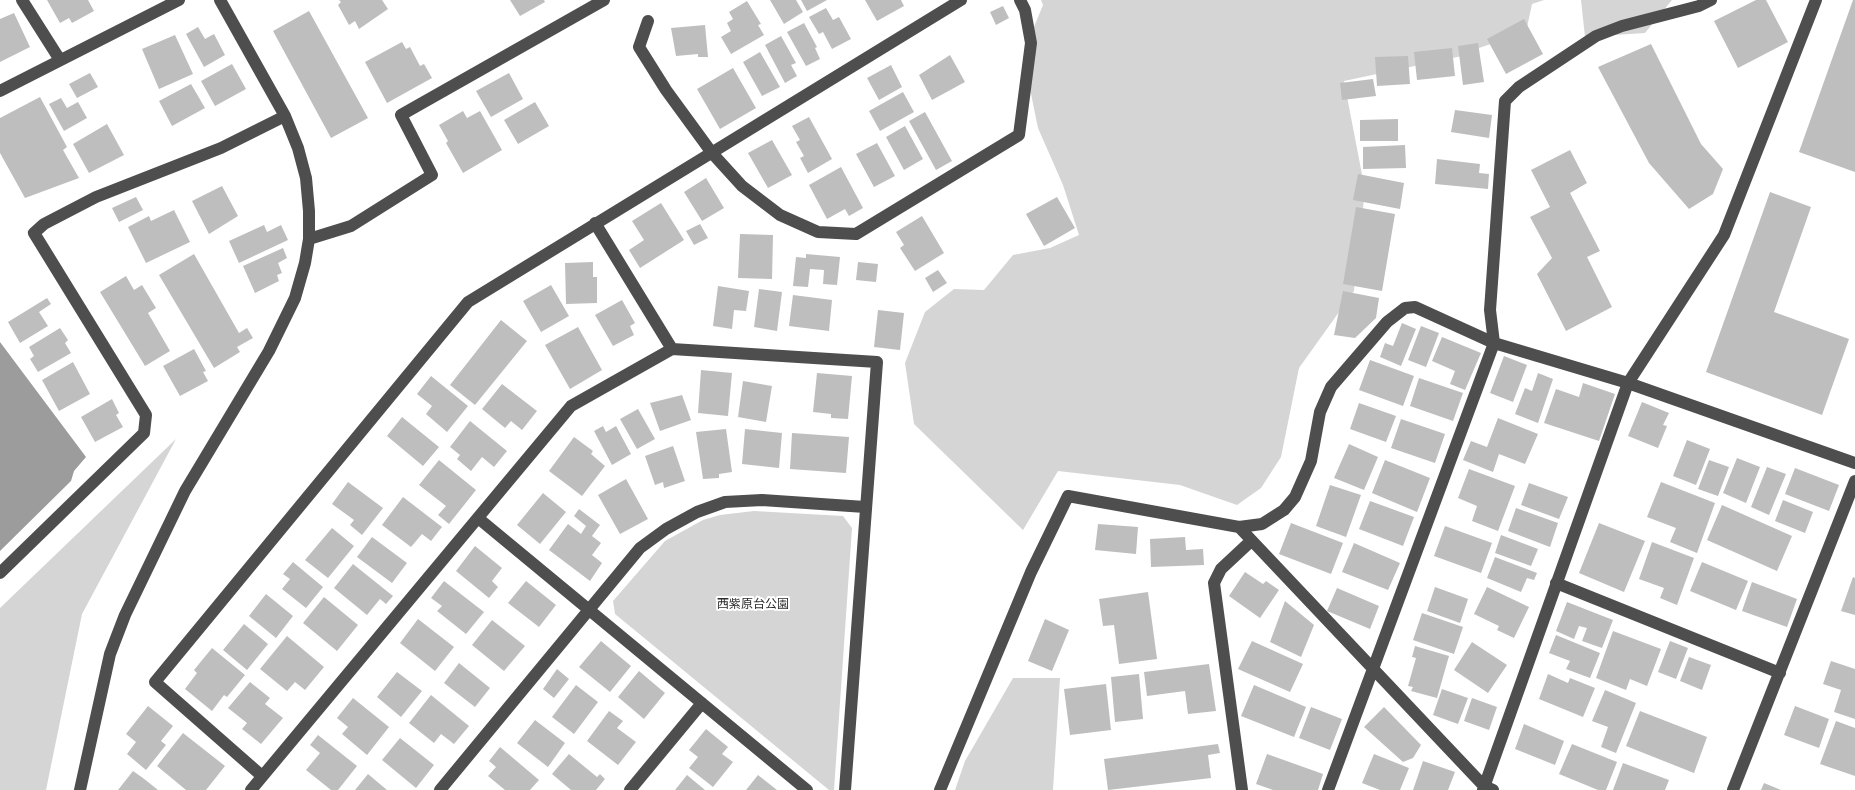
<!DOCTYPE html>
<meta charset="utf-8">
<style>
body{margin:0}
canvas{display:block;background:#fff}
</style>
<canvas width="1855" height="790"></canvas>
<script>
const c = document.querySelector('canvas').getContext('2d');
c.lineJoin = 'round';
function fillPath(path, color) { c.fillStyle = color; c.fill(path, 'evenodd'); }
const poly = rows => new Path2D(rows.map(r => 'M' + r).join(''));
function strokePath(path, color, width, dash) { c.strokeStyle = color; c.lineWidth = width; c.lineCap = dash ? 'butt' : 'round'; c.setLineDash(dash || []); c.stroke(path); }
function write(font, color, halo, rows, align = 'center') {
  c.font = font + ' Signika,"Noto Sans JP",sans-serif'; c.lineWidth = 4; c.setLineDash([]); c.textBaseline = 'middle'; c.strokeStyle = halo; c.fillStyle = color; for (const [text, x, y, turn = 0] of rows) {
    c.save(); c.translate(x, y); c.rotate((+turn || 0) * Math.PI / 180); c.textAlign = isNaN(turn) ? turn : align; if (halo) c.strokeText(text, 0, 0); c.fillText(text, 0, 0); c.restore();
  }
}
fillPath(poly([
 [1041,0,1544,0,1532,4,1526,32,1479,48,1462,56,1344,81,1365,190,1354,291,1299,368,1281,457,1261,488,1237,505,1180,485,1058,471,1023,530,914,424,905,363,925,312,954,289,984,290,1013,255,1050,248,1079,235,1063,185,1038,128,1029,84,1027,44,1043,5],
 [1581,0,1672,0,1645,33,1585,37],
 [176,439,82,614,46,790,0,790,0,608],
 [754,511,843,516,852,528,834,790,829,790,615,614,613,601,665,541,703,520,720,515],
 [1013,678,1060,678,1053,790,955,790,965,761]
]), '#d5d5d5');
fillPath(poly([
 [0,342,86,457,74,471,71,481,0,551]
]), '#9c9c9c');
fillPath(poly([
 [47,0,88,0,94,11,72,23,69,18,60,23],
 [339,0,382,0,388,9,359,29,355,21,349,25,338,5,341,2],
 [510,0,544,0,545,2,520,16],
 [770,0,796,0,803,12,784,24],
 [801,0,827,0,807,11],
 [865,0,901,0,904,6,877,21],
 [1756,0,1766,0,1788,42,1738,68,1714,21],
 [1853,0,1855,0,1855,172,1799,152],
 [747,1,761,24,758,25,764,35,731,54,721,37,731,31,727,23,733,19,729,12],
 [1003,6,1009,18,996,25,990,12],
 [826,8,833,20,839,17,851,39,832,49,823,32,819,34,809,17],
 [309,11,368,118,331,138,273,31],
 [14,13,30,47,0,62,0,19],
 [1524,19,1543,54,1506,74,1487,39],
 [804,23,817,47,815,48,820,59,806,66,787,32],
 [705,25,708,57,698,57,698,54,676,56,671,28],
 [198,27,205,39,214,34,225,55,204,67,186,34],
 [175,35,193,74,159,89,142,49],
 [781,36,796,63,791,65,797,76,785,83,765,45],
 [402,42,406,49,410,47,420,66,424,64,432,78,387,103,365,62],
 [1478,43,1484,82,1463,85,1458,46],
 [1651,44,1701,144,1723,169,1713,194,1689,209,1649,163,1598,67],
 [1452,48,1455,76,1417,80,1414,52],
 [760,52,780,87,762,96,743,62],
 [950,55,965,82,932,100,919,75],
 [1408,56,1410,84,1377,86,1375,57],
 [232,64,246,89,215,106,201,81],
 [891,65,902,87,879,100,867,78],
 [733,68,756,108,720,129,697,89],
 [90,73,98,87,77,98,69,84],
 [509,73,523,99,491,117,476,91],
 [1373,79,1376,96,1342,100,1340,83],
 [191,84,205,108,172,126,159,101],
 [903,92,914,112,880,131,869,111],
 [40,97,67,147,63,150,79,178,25,198,0,153,0,118],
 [61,98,67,108,78,102,87,118,64,131,49,104],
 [535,102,549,126,518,144,504,120],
 [1455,110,1492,115,1489,138,1451,132],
 [463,111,467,118,480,111,502,150,463,173,446,143,448,141,439,125],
 [925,112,952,161,936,170,909,121],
 [809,117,832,159,808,173,800,158,804,156,796,142,800,140,792,126],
 [1398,119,1398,141,1360,141,1360,120],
 [107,124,124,155,89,173,73,144],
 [905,126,923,159,904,170,886,137],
 [772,140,792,175,768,188,748,153],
 [877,143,895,176,874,187,856,154],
 [1405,145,1406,168,1363,169,1363,147],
 [1570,150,1587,183,1570,193,1600,251,1587,257,1612,307,1566,331,1537,274,1552,258,1530,217,1550,207,1531,170],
 [1437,159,1480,164,1479,173,1489,174,1488,189,1435,184],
 [841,167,863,208,849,216,845,209,827,219,809,185],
 [1358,174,1404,183,1400,209,1353,200],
 [706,178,724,208,702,221,684,192],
 [222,186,238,216,209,234,192,201],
 [1770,192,1811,207,1774,312,1849,339,1822,415,1706,372],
 [136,197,143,210,119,222,112,208],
 [1057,197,1075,228,1044,246,1026,214],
 [661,203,684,240,640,268,629,250,644,240,632,221],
 [1356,207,1395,214,1382,291,1343,284],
 [174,210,190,242,146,263,128,227,149,216,151,221],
 [922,216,944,253,915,271,900,248,904,245,896,232],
 [700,224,708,238,694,245,686,231],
 [264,225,267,232,281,225,288,240,239,263,229,241],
 [740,234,773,235,772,279,738,278],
 [283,248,287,258,278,263,282,273,277,275,279,281,255,293,243,266],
 [194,254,239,333,247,328,253,338,237,347,240,352,214,368,159,275],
 [806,254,840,257,837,285,823,284,824,270,810,269,808,287,793,286,796,257,806,258],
 [593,262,593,277,597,277,597,303,566,304,565,263],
 [858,262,878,264,876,282,856,280],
 [938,270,947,283,933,292,925,278],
 [126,276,134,290,142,285,156,308,148,313,170,351,145,366,100,292],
 [551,285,569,316,541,332,523,301],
 [718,286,749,291,746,311,734,310,732,329,713,326],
 [759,289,782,292,777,331,754,327],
 [1343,291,1379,298,1376,318,1355,338,1334,335],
 [793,295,832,300,829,331,789,326],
 [47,298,51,304,39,312,48,326,20,343,8,322],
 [622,300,635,323,630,326,634,335,613,346,595,315],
 [878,310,904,313,900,350,874,347],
 [501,320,527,341,475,405,450,385],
 [1402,323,1416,329,1401,366,1380,357,1385,343,1393,346],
 [1421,326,1439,333,1426,367,1408,360],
 [578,327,602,370,570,389,545,345],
 [60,328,68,340,65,343,71,353,38,372,30,359,34,356,29,347],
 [1442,337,1481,353,1465,390,1450,384,1455,371,1432,361],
 [194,349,206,371,203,372,208,381,180,396,163,366],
 [1504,356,1527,365,1513,402,1490,393],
 [1370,360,1414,376,1403,406,1359,390],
 [73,362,90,394,59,411,42,380],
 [701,370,732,373,728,416,698,413],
 [817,373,852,376,848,419,831,418,831,414,813,412],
 [1538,373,1553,379,1538,423,1515,414,1525,388,1532,391],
 [431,376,468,406,447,432,426,414,432,406,417,394],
 [1419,378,1463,393,1453,421,1410,406],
 [743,381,772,386,766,422,738,417],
 [1583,383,1615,394,1599,441,1544,423,1556,389,1579,397],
 [502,384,537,411,522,430,511,421,505,428,482,409],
 [682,395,691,420,660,431,650,403],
 [112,399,119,413,116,415,123,427,95,442,81,417],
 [1642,402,1669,413,1663,425,1667,426,1658,448,1628,436],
 [1359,403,1396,416,1386,442,1350,429],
 [638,409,655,439,637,449,620,419],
 [402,417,439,447,423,466,387,436],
 [1498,418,1538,434,1525,464,1499,454,1493,472,1463,460,1471,441,1487,447],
 [1401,419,1445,434,1435,463,1391,448],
 [470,421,507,451,494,467,482,457,471,471,457,459,460,455,450,447],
 [603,426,606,432,616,426,631,454,612,465,594,431],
 [726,429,732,472,719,474,719,478,703,479,696,432],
 [745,429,782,433,779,468,742,464],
 [792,433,849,437,846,473,790,469],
 [574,437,593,451,591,454,605,466,582,496,549,471],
 [1687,440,1710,449,1696,485,1673,476],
 [1349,444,1378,457,1364,490,1334,478],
 [673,446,685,481,664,488,663,482,655,485,645,456],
 [1737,458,1760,467,1746,503,1723,493],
 [439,460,476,490,449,524,438,515,446,506,419,485],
 [1385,460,1430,478,1417,512,1372,493],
 [1709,460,1729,467,1718,496,1698,489],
 [1767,467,1786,474,1769,515,1751,507],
 [1795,468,1839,485,1829,511,1785,494],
 [1469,469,1515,486,1498,531,1472,521,1477,506,1458,498],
 [626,479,648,519,620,534,598,495],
 [348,482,383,508,362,535,350,525,354,520,332,504],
 [1661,482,1715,503,1697,553,1670,542,1676,528,1647,517],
 [1529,483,1568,497,1559,519,1521,505],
 [1330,485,1361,495,1346,537,1316,526],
 [543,493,566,512,540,544,517,525],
 [403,497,442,527,431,541,422,534,411,547,382,525],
 [1783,500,1813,512,1805,533,1775,521],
 [1370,501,1414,517,1403,546,1359,529],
 [1722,505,1792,536,1777,571,1707,540],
 [1516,508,1558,523,1550,547,1508,531],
 [579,509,600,525,592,536,601,543,592,555,602,563,590,581,549,550,568,524,581,534,586,526,574,516],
 [1291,523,1343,543,1331,574,1279,554],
 [1599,523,1645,541,1624,592,1579,573],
 [1098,524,1138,527,1136,554,1095,550],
 [1445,526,1492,543,1481,573,1434,556],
 [332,528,354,546,328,578,305,560],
 [1501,535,1538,549,1531,566,1495,553],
 [372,537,407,563,392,583,357,557],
 [1185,537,1186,550,1203,549,1204,565,1151,567,1150,539],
 [1652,542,1694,558,1677,605,1660,598,1664,588,1639,579],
 [1354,543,1400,563,1388,590,1342,572],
 [475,546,502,568,492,581,498,587,489,598,456,571],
 [1495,557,1537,573,1534,580,1527,578,1521,592,1487,578],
 [293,562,323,587,306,608,282,589,290,579,283,574],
 [1702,562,1748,581,1736,610,1690,591],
 [353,564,393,596,386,604,380,599,367,615,334,588],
 [1245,572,1263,584,1266,581,1279,590,1260,618,1229,596],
 [1853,577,1855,578,1855,615,1841,611],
 [444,581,484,612,466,634,437,611,442,606,431,598],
 [526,581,556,605,539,627,508,603],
 [1752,582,1797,599,1787,627,1742,611],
 [1435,587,1468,599,1460,623,1427,611],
 [1487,587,1529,607,1514,638,1497,630,1499,626,1474,614],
 [1337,588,1379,606,1370,629,1327,611],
 [1148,592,1157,659,1119,664,1114,625,1103,626,1099,599],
 [266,594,293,616,276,638,249,616],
 [324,597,358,625,337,651,303,623],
 [1285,601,1314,625,1301,657,1270,642],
 [1567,602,1613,620,1602,648,1582,641,1587,628,1579,626,1574,639,1556,631],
 [1422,613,1463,627,1454,654,1413,640],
 [418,619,454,647,435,671,400,643],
 [1045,619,1069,630,1052,671,1028,661],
 [492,620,525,646,504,671,472,645],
 [244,624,268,644,247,670,223,650],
 [1613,631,1661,649,1647,686,1630,679,1626,690,1596,678],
 [1556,635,1600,653,1590,678,1566,669,1570,661,1549,653],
 [287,636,324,667,305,690,295,682,287,691,260,669],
 [601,641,631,666,610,692,579,667],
 [1252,641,1303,664,1290,692,1238,669],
 [1670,641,1688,648,1676,679,1658,672],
 [1472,642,1507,665,1488,693,1454,670],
 [1415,646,1449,656,1437,698,1411,691,1413,687,1408,686,1416,658,1412,657],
 [212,648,245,675,227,697,224,695,212,711,185,689,197,673,194,670],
 [1689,657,1711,665,1702,690,1680,681],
 [1831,661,1855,669,1855,719,1834,712,1841,690,1823,684],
 [459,663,490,688,475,707,444,683],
 [1209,664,1216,711,1188,714,1185,691,1147,696,1144,672],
 [557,669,569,679,554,698,543,689],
 [639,671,665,693,644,719,618,697],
 [397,672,422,691,401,717,377,697],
 [1139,674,1143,719,1115,722,1111,677],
 [1548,674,1568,683,1570,678,1595,688,1583,717,1539,699],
 [250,682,270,698,265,704,283,718,261,744,242,729,247,723,228,708],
 [1106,684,1111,730,1070,735,1064,689],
 [576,685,598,702,574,734,552,717],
 [1254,685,1306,707,1294,737,1241,716],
 [1442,689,1468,698,1458,724,1433,715],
 [1605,690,1636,703,1616,753,1601,747,1608,727,1592,721],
 [431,695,469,726,454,744,441,734,434,743,409,723],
 [353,698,389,727,367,755,342,734,348,727,337,718],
 [1472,698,1497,707,1489,730,1464,721],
 [148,706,173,726,161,741,166,745,146,770,127,754,136,742,126,734],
 [1795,706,1829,719,1819,748,1784,735],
 [1311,707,1342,719,1330,750,1299,738],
 [1384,707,1421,745,1413,758,1403,762,1364,727],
 [609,711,623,721,617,728,636,742,618,765,587,741],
 [1640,711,1707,737,1694,773,1626,746],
 [535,720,565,743,548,767,517,743],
 [1836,721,1855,728,1855,776,1820,764],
 [1524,724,1564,741,1555,765,1515,749],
 [706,729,728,747,722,754,733,762,713,787,689,768,698,757,689,750],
 [183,733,225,766,206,790,186,790,157,766],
 [318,735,357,766,338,790,331,790,306,770,320,753,310,745],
 [400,738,434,765,416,788,382,760],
 [1218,744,1220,753,1208,755,1211,778,1108,790,1104,759],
 [1572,744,1617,762,1606,790,1598,790,1559,774],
 [500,747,539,780,530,790,505,790,488,776,496,767,489,761],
 [569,754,597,777,600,774,605,779,596,790,571,790,552,774],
 [1267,754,1323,774,1318,790,1273,790,1256,784],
 [1374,754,1409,768,1400,790,1380,790,1362,783],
 [1423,761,1455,772,1448,790,1413,790],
 [1623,763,1669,780,1665,790,1613,790],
 [133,771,143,778,158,790,118,790],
 [368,774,387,790,355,790],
 [687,775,705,790,675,790],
 [758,775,777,790,746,790],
 [1764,783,1781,790,1761,790]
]), '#bebebe');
strokePath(poly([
 [22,0,60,60],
 [648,21,639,47,666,90,712,153,742,186,780,215,818,232,856,234,1019,135,1031,43,1025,10,1020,0],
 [0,91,179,0],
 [595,223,672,349,877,362,845,790],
 [309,239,351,226,432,175,401,115,604,0],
 [478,518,807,790],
 [1239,527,1484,786,1493,790],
 [0,573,144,433,146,415,34,233,44,224,96,197,221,148,285,116],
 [1556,583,1780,673],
 [262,776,155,682,468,302,961,0],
 [80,790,110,654,125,615,185,491,269,351,295,298,305,263,309,239,309,211,306,178,298,148,285,116,220,0],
 [251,790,571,406,672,349],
 [440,790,640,548,666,529,697,512,725,502,762,500,865,507],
 [630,790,702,703],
 [940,790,1031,572,1068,496,1239,527,1262,524,1284,510,1295,497,1311,461,1320,412,1331,387,1387,322,1405,308,1415,307,1494,343,1628,383,1855,463],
 [1242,790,1214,583,1221,569,1251,541],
 [1328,790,1494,343,1490,310,1505,101,1519,87,1596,36,1622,26,1699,6,1711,0],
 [1483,790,1628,383,1724,235,1816,0],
 [1733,790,1855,481]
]), '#4e4e4e', 12);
write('12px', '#2c2c2c', '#fff', [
 ["西紫原台公園",753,605]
]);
</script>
